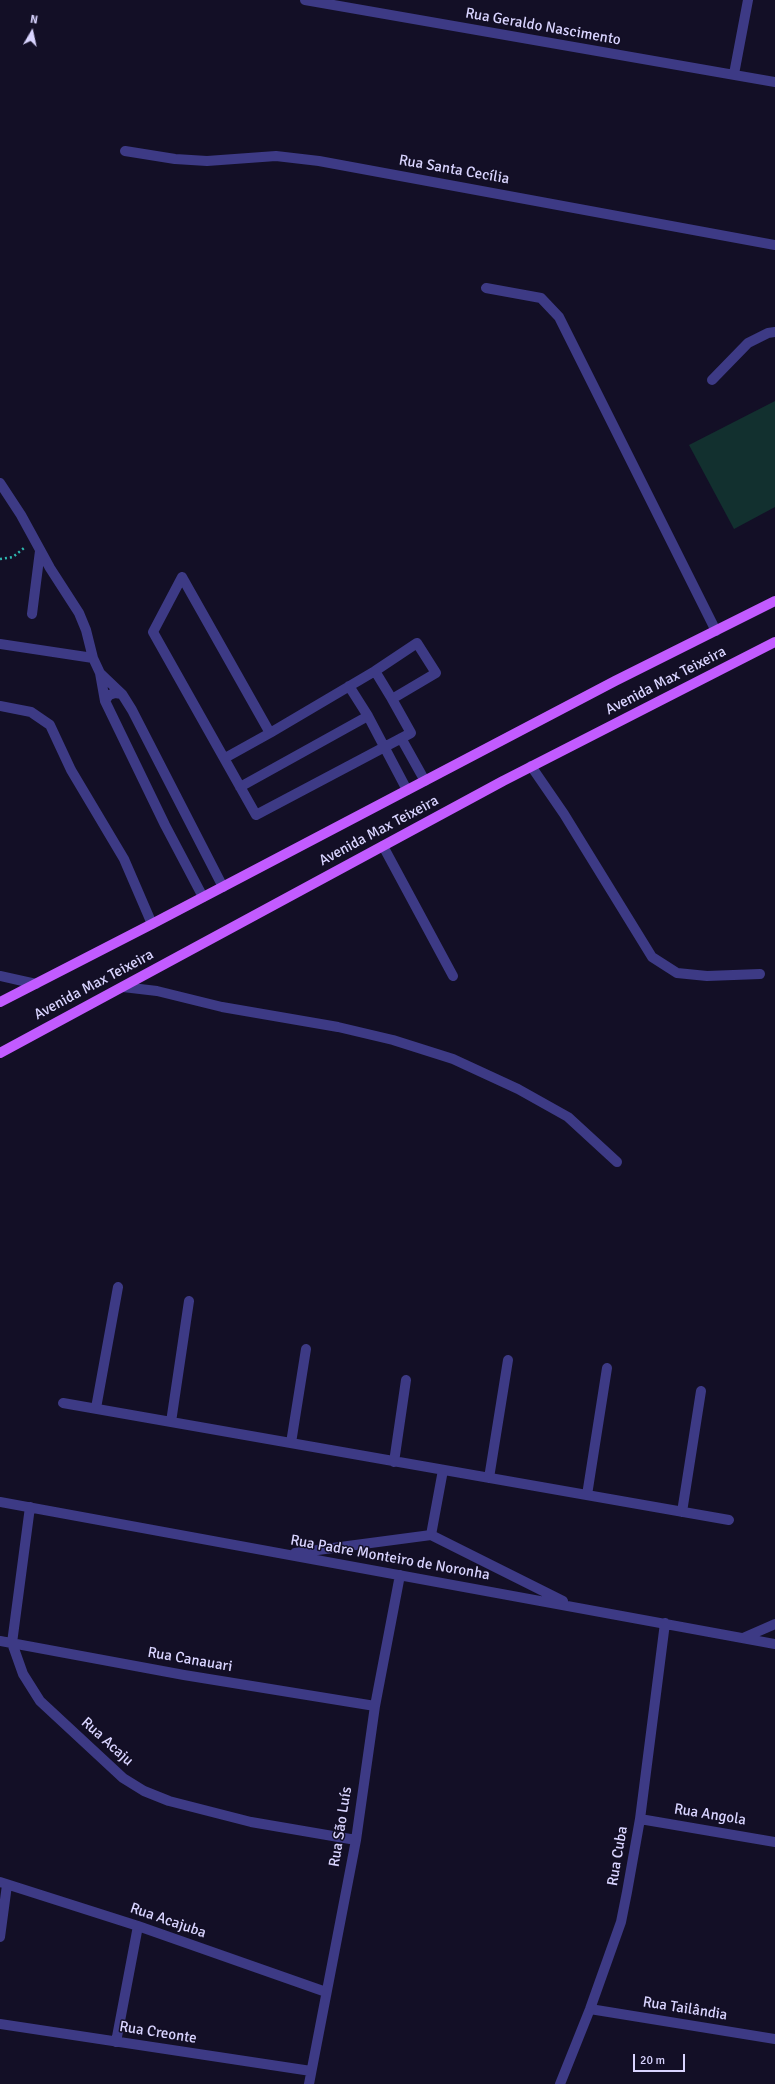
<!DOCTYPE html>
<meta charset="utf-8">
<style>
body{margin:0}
#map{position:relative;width:775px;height:2084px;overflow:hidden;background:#130f26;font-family:Signika,sans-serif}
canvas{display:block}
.north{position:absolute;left:12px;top:12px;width:40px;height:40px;-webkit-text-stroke:3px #130f26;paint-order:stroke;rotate:9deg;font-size:11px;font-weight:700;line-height:16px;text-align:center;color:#d9d4ff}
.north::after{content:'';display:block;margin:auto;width:14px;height:18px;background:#d9d4ff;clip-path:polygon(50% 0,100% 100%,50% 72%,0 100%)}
.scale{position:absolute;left:633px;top:2054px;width:52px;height:18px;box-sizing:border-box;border:2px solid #d9d4ff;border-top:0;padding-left:5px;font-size:12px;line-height:14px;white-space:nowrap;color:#d9d4ff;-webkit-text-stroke:3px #130f26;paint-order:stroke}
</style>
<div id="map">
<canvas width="775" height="2084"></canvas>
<div class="north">N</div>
<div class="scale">20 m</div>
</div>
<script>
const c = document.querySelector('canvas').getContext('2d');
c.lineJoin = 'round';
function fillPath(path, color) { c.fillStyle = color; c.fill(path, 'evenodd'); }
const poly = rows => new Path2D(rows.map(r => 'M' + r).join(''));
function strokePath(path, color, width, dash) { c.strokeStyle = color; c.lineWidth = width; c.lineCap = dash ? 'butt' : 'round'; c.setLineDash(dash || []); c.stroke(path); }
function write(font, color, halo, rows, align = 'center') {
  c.font = font + ' Signika,sans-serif'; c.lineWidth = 3; c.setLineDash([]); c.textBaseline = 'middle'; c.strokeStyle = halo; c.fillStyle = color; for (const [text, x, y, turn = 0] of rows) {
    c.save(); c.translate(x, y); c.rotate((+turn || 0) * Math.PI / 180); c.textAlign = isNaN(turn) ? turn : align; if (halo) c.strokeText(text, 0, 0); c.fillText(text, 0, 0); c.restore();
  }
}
fillPath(poly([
 [775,401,775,507,734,529,689,445]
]), '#12302f');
strokePath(poly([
 [0,559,13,557,24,548]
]), '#2fb8b0', 2.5, [2, 3]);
strokePath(poly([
 [305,0,775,82],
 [734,74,748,0],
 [125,151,175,159,207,161,276,156,319,161,775,245],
 [486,288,541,298,559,317,716,631],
 [712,380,748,343,768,333,775,332],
 [0,483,21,515,50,568,79,613,86,630,93,658,100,673,105,701,165,825,203,897],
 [182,577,270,733,375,671,417,643,436,673,392,699,411,733,256,815,153,632,182,577],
 [32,614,40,551],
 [0,644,93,658],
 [375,671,392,699],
 [100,673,122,694],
 [105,701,109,695,115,693,122,694,132,710,223,887],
 [0,706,31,712,50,725,71,770,124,859,152,924],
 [368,716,407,790],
 [401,738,425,781],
 [225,758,270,733],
 [531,766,564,814,652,957,677,973,707,976,760,974],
 [240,787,368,716,349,686],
 [383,846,453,976],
 [0,976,36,984],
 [123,987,157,991,222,1007,338,1027,393,1040,453,1059,518,1089,568,1117,617,1162],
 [63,1403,729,1520],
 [96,1408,118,1287],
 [171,1422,189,1301],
 [291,1443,306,1349],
 [394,1462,406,1380],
 [489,1478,508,1360],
 [587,1495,607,1368],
 [0,1502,775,1644],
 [30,1507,12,1643,23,1674,40,1701,123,1778,144,1791,169,1801,251,1822,356,1840],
 [682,1512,701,1391],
 [431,1535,443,1470],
 [295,1553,431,1535,563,1601],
 [743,1638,775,1624],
 [0,1641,184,1675,375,1706],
 [640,1819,775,1842],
 [0,1882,138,1926,326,1992],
 [0,1937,7,1885],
 [590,2009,775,2039],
 [0,2024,311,2071],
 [116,2042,138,1926],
 [309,2084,356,1840,375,1706,400,1575],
 [560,2084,590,2009,621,1922,627,1892,640,1819,665,1623]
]), '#3d3a85', 10);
strokePath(poly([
 [0,1002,152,924,615,681,775,601],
 [0,1053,503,781,775,642]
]), '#c25bff', 10);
write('15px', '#d9d4ff', '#130f26', [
 ["Rua Geraldo Nascimento",543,27,10],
 ["Rua Santa Cecília",454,170,10],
 ["Avenida Max Teixeira",666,681,-27],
 ["Avenida Max Teixeira",379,831,-28],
 ["Avenida Max Teixeira",94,985,-28],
 ["Rua Padre Monteiro de Noronha",390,1558,10],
 ["Rua Canauari",190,1660,10],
 ["Rua Acaju",107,1742,42],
 ["Rua Angola",710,1815,9],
 ["Rua São Luís",341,1827,-81],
 ["Rua Cuba",618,1856,-80],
 ["Rua Acajuba",168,1921,19],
 ["Rua Tailândia",685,2009,9],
 ["Rua Creonte",158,2033,9]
]);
</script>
